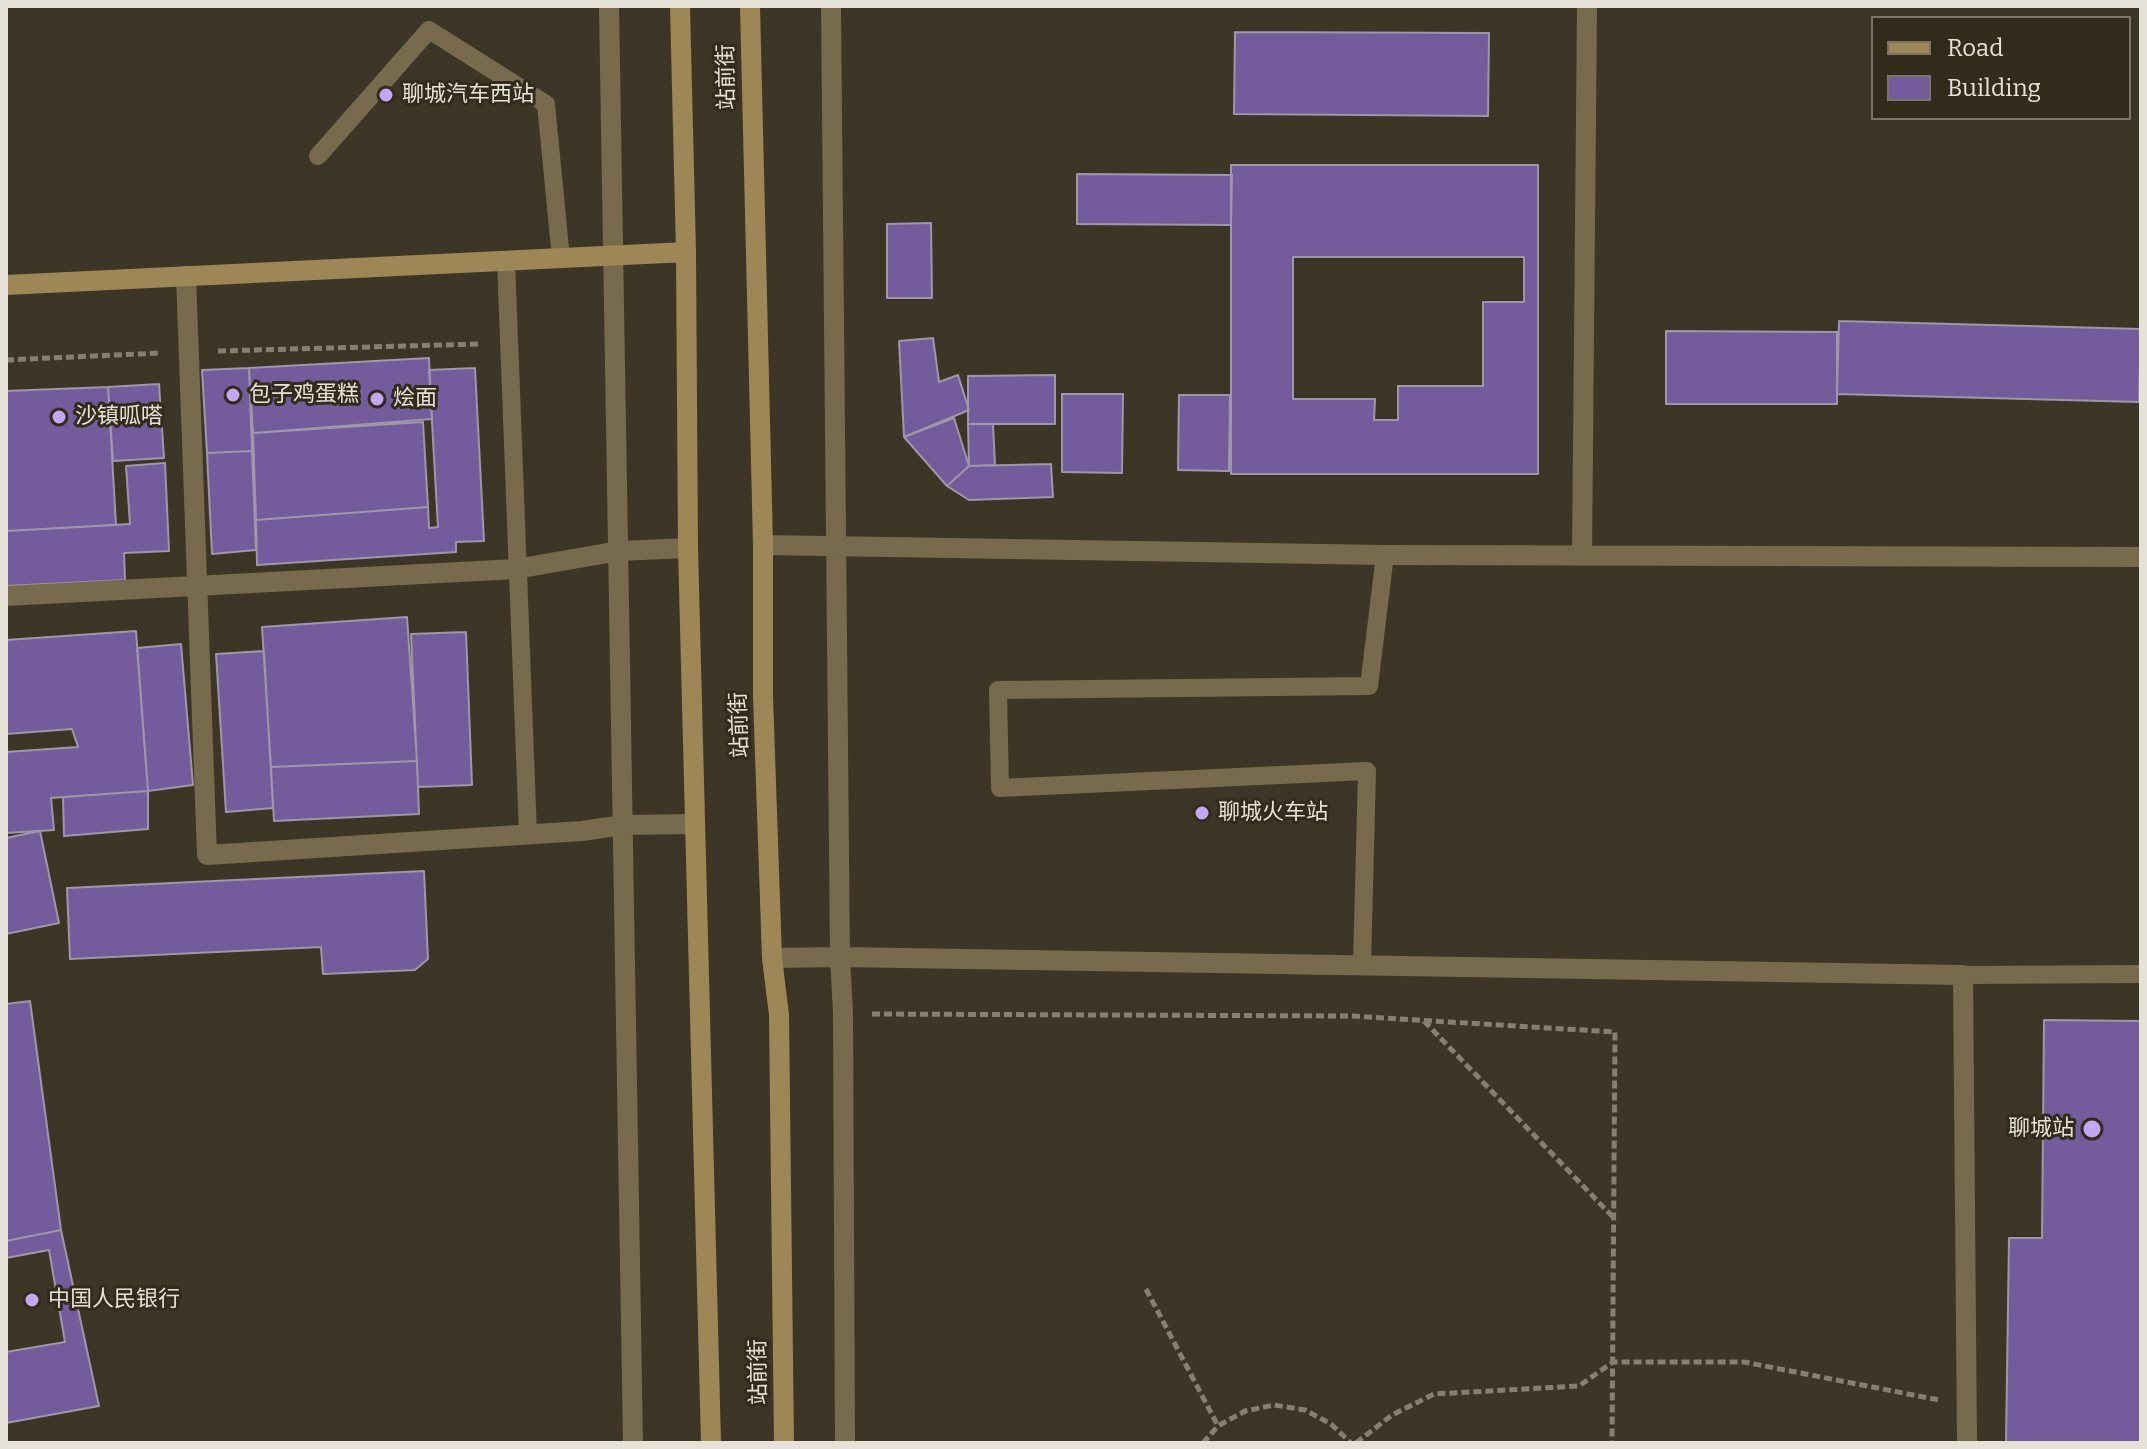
<!DOCTYPE html>
<meta charset="utf-8">
<style>
body{margin:0}
#map{position:relative;width:2147px;height:1449px;overflow:hidden;background:#3d3626;font-family:Bitter,serif}
canvas{display:block}
.frame{position:absolute;inset:0;border:8px solid #e7e2d8;pointer-events:none}
.legend{position:absolute;left:1871px;top:16px;width:260px;height:104px;box-sizing:border-box;background:#332b1c;border:2px solid #7b7467;margin:0;padding:10px 14px;list-style:none;font-size:24px;color:#e7e2d8}
.legend li{display:flex;align-items:center;gap:16px;height:40px}
.legend b{width:40px;border:2px solid #7b7467}
</style>
<div id="map">
<canvas width="2147" height="1449"></canvas>
<div class="frame"></div>
<ul class="legend">
<li><b style="height:10px;background:#9d8757"></b>Road</li>
<li><b style="height:22px;background:#745b9c"></b>Building</li>
</ul>
</div>
<script>
const c = document.querySelector('canvas').getContext('2d');
c.lineJoin = 'round';
function fillPath(path, color) { c.fillStyle = color; c.fill(path, 'evenodd'); }
const poly = rows => new Path2D(rows.map(r => 'M' + r).join(''));
function strokePath(path, color, width, dash) { c.strokeStyle = color; c.lineWidth = width; c.lineCap = dash ? 'butt' : 'round'; c.setLineDash(dash || []); c.stroke(path); }
function write(font, color, halo, rows, align = 'center') {
  c.font = font + ' Bitter,"Noto Sans SC",serif'; c.lineWidth = 6; c.setLineDash([]); c.textBaseline = 'middle'; c.strokeStyle = halo; c.fillStyle = color; for (const [text, x, y, turn = 0] of rows) {
    c.save(); c.translate(x, y); c.rotate((+turn || 0) * Math.PI / 180); c.textAlign = isNaN(turn) ? turn : align; if (halo) c.strokeText(text, 0, 0); c.fillText(text, 0, 0); c.restore();
  }
}
const building = poly([
 [1235,32,1489,33,1488,116,1234,114,1235,32],
 [1231,165,1538,165,1538,474,1231,474,1231,165],
 [1293,257,1524,257,1524,302,1483,302,1483,386,1398,386,1398,420,1374,420,1375,399,1293,399,1293,257],
 [1077,174,1232,175,1231,225,1077,224,1077,174],
 [931,223,932,298,887,298,887,224,931,223],
 [1839,321,2141,329,2139,402,1837,394,1839,321],
 [1666,331,1837,332,1837,404,1666,404,1666,331],
 [933,338,939,382,958,375,969,410,904,437,899,341,933,338],
 [429,358,432,419,253,433,249,368,429,358],
 [249,368,252,451,207,453,202,370,249,368],
 [475,368,484,541,456,542,456,552,257,565,256,520,428,507,429,528,438,527,429,370,475,368],
 [1055,375,1055,424,968,424,968,376,1055,375],
 [159,384,164,458,113,461,108,387,159,384],
 [108,387,116,525,6,531,6,391,108,387],
 [1062,394,1123,394,1122,473,1062,472,1062,394],
 [1179,395,1230,395,1229,471,1178,470,1179,395],
 [954,418,969,466,947,486,904,437,954,418],
 [423,422,428,507,256,520,253,433,423,422],
 [968,424,993,424,995,465,969,466,968,424],
 [252,451,256,550,212,554,207,453,252,451],
 [165,463,169,551,124,553,125,580,6,586,6,531,130,524,126,466,165,463],
 [1051,464,1053,497,969,500,947,486,969,466,1051,464],
 [407,617,417,761,271,767,262,627,407,617],
 [136,631,148,791,51,798,54,830,6,833,6,752,78,747,72,729,6,734,6,640,136,631],
 [466,632,472,785,418,787,411,634,466,632],
 [181,644,193,785,148,791,137,648,181,644],
 [264,651,273,808,226,812,216,654,264,651],
 [417,761,419,814,274,821,271,767,417,761],
 [148,791,148,829,64,836,63,797,148,791],
 [40,831,59,923,6,934,6,838,40,831],
 [424,871,428,959,415,970,323,974,321,947,70,959,67,888,424,871],
 [30,1001,61,1230,6,1241,6,1004,30,1001],
 [2044,1020,2141,1021,2141,1443,2006,1443,2009,1238,2042,1238,2044,1020],
 [61,1230,99,1406,6,1423,6,1241,61,1230],
 [49,1250,65,1342,6,1352,6,1258,49,1250]
]);
fillPath(building, '#745b9c');
strokePath(building, '#9e97aa', 2);
strokePath(poly([
 [218,351,480,344],
 [6,360,160,353],
 [872,1014,1350,1016,1615,1032,1612,1443],
 [1424,1021,1613,1217],
 [1146,1289,1218,1426],
 [1203,1443,1218,1426,1245,1411,1274,1405,1305,1410,1331,1424,1351,1443],
 [1356,1443,1392,1415,1434,1394,1579,1386,1613,1362,1744,1362,1939,1400]
]), '#868073', 5, [8, 4]);
strokePath(poly([
 [318,156,429,30,546,104,561,259],
 [506,261,528,834],
 [1362,965,1367,771,1000,788,998,690,1369,686,1385,555],
 [1963,975,2141,974]
]), '#786a4d', 18);
strokePath(poly([
 [609,6,633,1443],
 [831,6,840,957,843,1014,845,1443],
 [186,276,207,855,582,831,623,825,694,824],
 [763,545,1385,555,2141,557],
 [1582,555,1587,6],
 [6,596,516,569,619,551,688,548],
 [772,958,840,957,1963,975,1967,1443]
]), '#786a4d', 20);
strokePath(poly([
 [680,6,686,252,688,548,711,1443],
 [750,6,763,545,763,696,772,958,779,1015,784,1443],
 [6,285,686,252]
]), '#9d8757', 20);
for (const [x, y, r, color] of [
 [386,95,8,"#c3a7f2"],
 [233,395,8,"#c3a7f2"],
 [377,399,8,"#c3a7f2"],
 [59,417,8,"#c3a7f2"],
 [1202,813,8,"#c3a7f2"],
 [2092,1129,10,"#c3a7f2"],
 [32,1300,8,"#c3a7f2"]
]) { const dot = new Path2D(); dot.arc(x, y, r, 0, 2 * Math.PI); c.fillStyle = color; c.fill(dot); strokePath(dot, '#332b1c', 3); }
write('22px', '#e7e2d8', '#332b1c', [
 ["站前街",727,77,-91],
 ["站前街",740,725,-92],
 ["站前街",759,1372,-91]
]);
write('22px', '#e7e2d8', '#332b1c', [
 ["聊城汽车西站",402,95],
 ["包子鸡蛋糕",249,395],
 ["烩面",393,399],
 ["沙镇呱嗒",75,417],
 ["聊城火车站",1218,813],
 ["聊城站",2074,1129,"right"],
 ["中国人民银行",48,1300]
], 'left');
</script>
